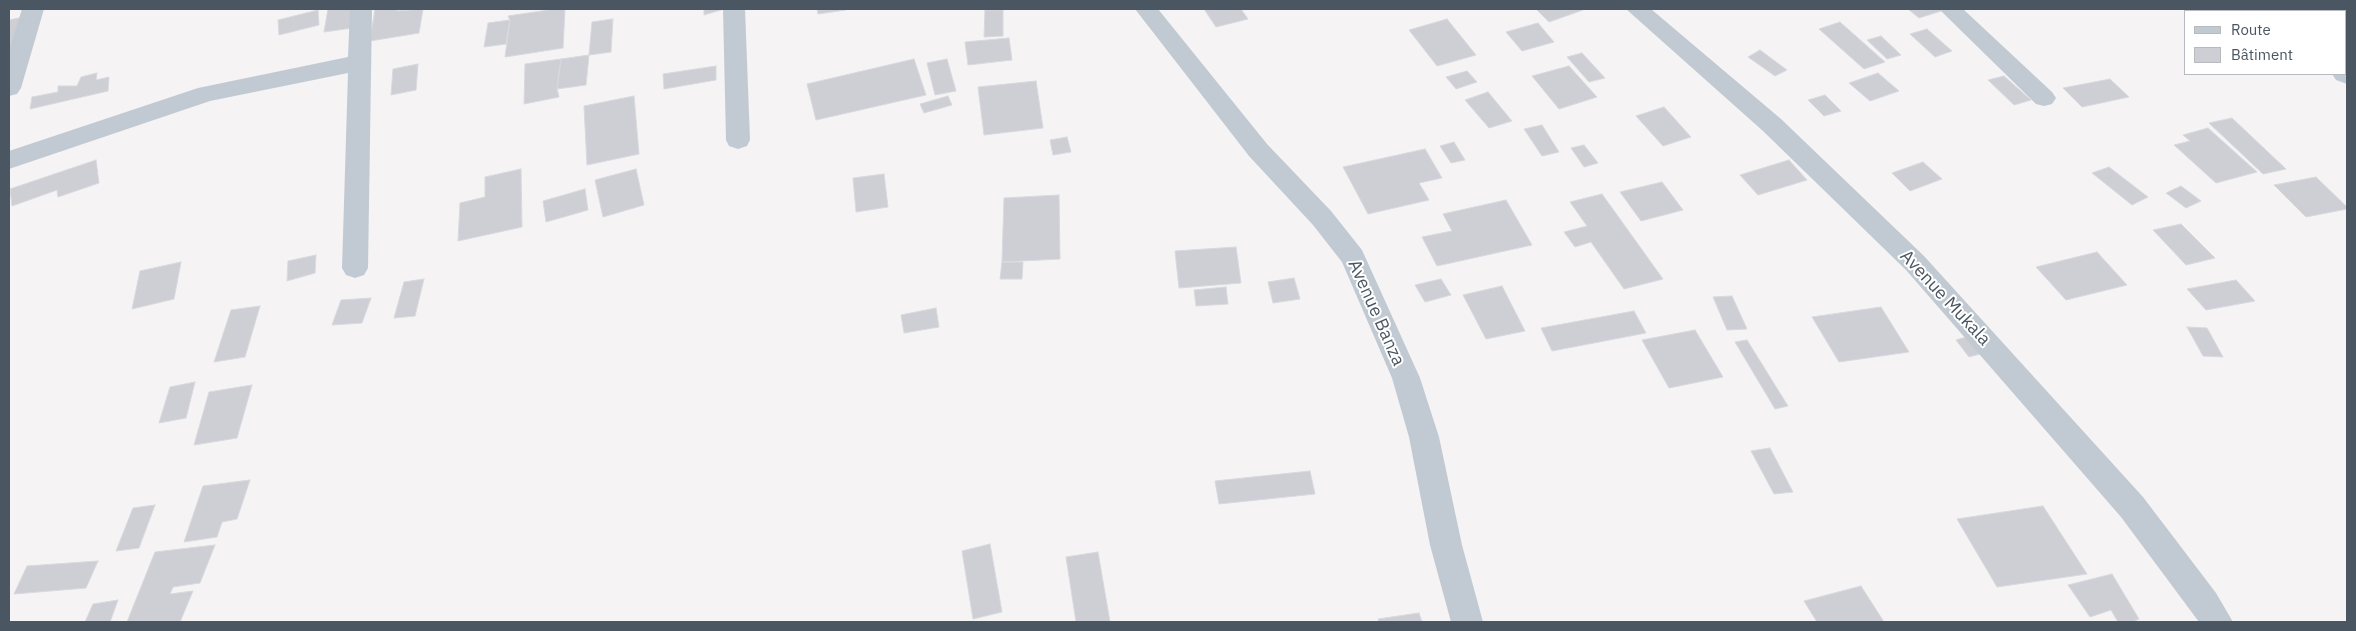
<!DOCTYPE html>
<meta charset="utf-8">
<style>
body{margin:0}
#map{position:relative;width:2356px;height:631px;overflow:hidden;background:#f5f3f3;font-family:"IBM Plex Sans",sans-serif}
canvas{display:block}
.frame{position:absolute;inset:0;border:10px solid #4a5661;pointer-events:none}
.legend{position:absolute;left:2184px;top:10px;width:162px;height:65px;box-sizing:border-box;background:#fff;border:1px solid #b7bbc0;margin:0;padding:6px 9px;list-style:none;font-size:15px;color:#4a5661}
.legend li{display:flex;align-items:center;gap:10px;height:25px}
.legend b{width:25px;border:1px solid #b7bbc0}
</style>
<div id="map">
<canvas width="2356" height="631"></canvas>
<div class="frame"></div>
<ul class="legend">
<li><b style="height:6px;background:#c1cad2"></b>Route</li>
<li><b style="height:14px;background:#cdcfd5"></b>Bâtiment</li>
</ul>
</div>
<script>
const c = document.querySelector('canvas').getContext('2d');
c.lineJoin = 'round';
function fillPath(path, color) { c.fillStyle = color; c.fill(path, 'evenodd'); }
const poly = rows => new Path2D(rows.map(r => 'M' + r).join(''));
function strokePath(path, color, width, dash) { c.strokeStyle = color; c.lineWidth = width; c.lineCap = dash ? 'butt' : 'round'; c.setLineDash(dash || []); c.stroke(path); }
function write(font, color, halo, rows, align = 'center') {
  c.font = font + ' "IBM Plex Sans",sans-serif'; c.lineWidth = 4; c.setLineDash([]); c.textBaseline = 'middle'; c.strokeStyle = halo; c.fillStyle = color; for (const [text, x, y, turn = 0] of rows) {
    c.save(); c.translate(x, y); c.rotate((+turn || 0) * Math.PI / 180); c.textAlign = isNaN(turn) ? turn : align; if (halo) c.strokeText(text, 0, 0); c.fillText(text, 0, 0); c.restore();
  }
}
const building = poly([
 [328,9,356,9,353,28,324,32,328,9],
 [375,9,397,9,397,11,423,9,419,33,370,41,375,9],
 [555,9,565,9,563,48,505,57,510,20,508,16,555,9],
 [704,9,724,9,704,15,704,9],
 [817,9,846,9,846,10,818,14,817,9],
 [1204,9,1241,9,1248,19,1216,27,1204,9],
 [1536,9,1582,9,1583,10,1549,22,1536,9],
 [1908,9,1939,9,1941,11,1919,18,1908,9],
 [318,10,319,25,279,35,278,20,318,10],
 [985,10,1003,10,1003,36,984,37,985,10],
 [24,17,9,65,9,20,24,17],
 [613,19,611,52,589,55,592,22,613,19],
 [1447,19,1476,55,1437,66,1409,30,1447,19],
 [510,20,506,44,484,47,488,23,510,20],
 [1840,22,1885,62,1864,69,1819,29,1840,22],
 [1538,23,1554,42,1522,51,1506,32,1538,23],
 [1927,29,1952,51,1935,57,1910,34,1927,29],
 [1881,36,1901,55,1887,59,1867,40,1881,36],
 [1009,38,1012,60,968,65,965,42,1009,38],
 [1760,50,1787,70,1775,76,1748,57,1760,50],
 [1582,53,1605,78,1589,82,1567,57,1582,53],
 [589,55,586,85,557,89,561,59,589,55],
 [561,59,557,89,559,97,524,104,525,64,561,59],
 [914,59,926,95,816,120,807,84,914,59],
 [947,59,956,91,935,95,927,63,947,59],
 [418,64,416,90,391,95,393,69,418,64],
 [716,66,716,80,664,89,663,74,716,66],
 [1569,66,1597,97,1559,109,1532,76,1569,66],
 [1467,71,1477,82,1456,89,1446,77,1467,71],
 [97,73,96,80,109,77,108,91,30,109,32,97,58,92,58,86,77,86,81,77,97,73],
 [1878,73,1899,91,1870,101,1849,83,1878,73],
 [2004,76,2031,100,2014,105,1988,80,2004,76],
 [2110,79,2129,97,2082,107,2063,88,2110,79],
 [1036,81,1043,128,984,135,978,87,1036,81],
 [1488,92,1512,121,1489,128,1465,100,1488,92],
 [1825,95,1841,111,1824,116,1808,100,1825,95],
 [634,96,639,154,587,165,584,106,634,96],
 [948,96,952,105,924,113,920,104,948,96],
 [1664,107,1691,137,1663,146,1636,116,1664,107],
 [2232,118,2286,169,2263,174,2209,123,2232,118],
 [1542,125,1559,152,1542,156,1524,129,1542,125],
 [2208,128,2257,172,2216,183,2174,145,2190,141,2183,135,2208,128],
 [1067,137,1071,152,1053,155,1050,140,1067,137],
 [1454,142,1465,160,1451,163,1440,146,1454,142],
 [1584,145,1598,163,1584,167,1571,148,1584,145],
 [1425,149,1442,178,1419,183,1429,200,1368,214,1343,167,1425,149],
 [96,160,99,183,58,197,57,190,12,206,10,189,96,160],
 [1789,160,1807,180,1758,195,1740,175,1789,160],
 [1923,162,1942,179,1910,191,1892,173,1923,162],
 [2109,167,2148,197,2132,205,2092,173,2109,167],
 [521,169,522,227,458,241,460,203,485,197,485,177,521,169],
 [636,169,644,205,603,217,595,180,636,169],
 [884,174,888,207,856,212,853,178,884,174],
 [2316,177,2347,207,2347,209,2306,217,2274,185,2316,177],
 [1662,182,1683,210,1641,221,1620,192,1662,182],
 [2181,186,2201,201,2186,208,2166,193,2181,186],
 [585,189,588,210,546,222,543,201,585,189],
 [1602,194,1663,279,1624,289,1591,242,1575,247,1564,232,1587,226,1570,202,1602,194],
 [1059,195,1060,259,1002,262,1004,198,1059,195],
 [1506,200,1532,245,1437,266,1422,237,1452,231,1443,214,1506,200],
 [2181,224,2215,258,2186,265,2153,230,2181,224],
 [1236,247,1241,283,1179,288,1175,251,1236,247],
 [2097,252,2127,285,2066,300,2036,267,2097,252],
 [316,255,315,273,287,281,288,261,316,255],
 [181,262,174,299,132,309,140,271,181,262],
 [1002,262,1023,262,1022,279,1000,279,1002,262],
 [1294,278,1300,299,1273,303,1268,282,1294,278],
 [424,279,415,316,394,318,404,282,424,279],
 [1441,279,1451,295,1425,302,1415,285,1441,279],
 [2236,280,2255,301,2206,310,2187,289,2236,280],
 [1502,286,1525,331,1486,339,1463,295,1502,286],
 [1226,287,1228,304,1196,306,1194,290,1226,287],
 [1732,296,1747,329,1727,330,1713,297,1732,296],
 [371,298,362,323,332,325,341,300,371,298],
 [260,306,245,357,214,362,231,310,260,306],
 [1881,307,1909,352,1839,362,1812,317,1881,307],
 [936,308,939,327,904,333,901,315,936,308],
 [1634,311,1646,333,1552,351,1541,328,1634,311],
 [2187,327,2207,328,2223,357,2203,356,2187,327],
 [1695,330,1723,377,1669,388,1642,340,1695,330],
 [1973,335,1987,352,1969,357,1956,340,1973,335],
 [1747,340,1788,406,1775,409,1735,342,1747,340],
 [195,382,186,418,159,423,170,387,195,382],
 [252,385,237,438,194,445,209,392,252,385],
 [1770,448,1793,492,1774,494,1751,451,1770,448],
 [1310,471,1315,494,1219,504,1215,481,1310,471],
 [250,480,237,519,222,522,217,537,184,542,203,486,250,480],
 [155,505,139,548,116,551,133,508,155,505],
 [2043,506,2087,574,1997,587,1957,519,2043,506],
 [990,544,1002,612,973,619,962,551,990,544],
 [215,545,200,583,173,587,170,594,193,591,180,622,127,622,155,552,215,545],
 [1098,552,1110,622,1076,622,1066,557,1098,552],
 [98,561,86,588,14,594,27,566,98,561],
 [2112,574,2139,619,2132,622,2118,622,2111,610,2090,617,2068,585,2112,574],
 [1861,586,1884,622,1817,622,1804,601,1861,586],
 [118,600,110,622,85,622,93,604,118,600],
 [1419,613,1422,622,1379,622,1378,619,1419,613]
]);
fillPath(building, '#cdcfd5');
strokePath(building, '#d7d9de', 1);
fillPath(poly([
 [22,9,44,9,21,88,17,94,9,96,9,51,22,9],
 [350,9,372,9,368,268,364,275,355,278,346,275,342,268,348,73,210,101,9,169,9,151,198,88,348,57,350,9],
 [723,9,745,9,750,140,747,146,738,149,729,146,726,140,723,9],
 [1135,9,1158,9,1267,144,1331,211,1362,250,1420,378,1439,437,1462,545,1483,622,1451,622,1430,545,1409,437,1392,378,1342,262,1313,225,1249,156,1135,9],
 [1626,9,1651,9,1781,119,1924,256,2143,497,2216,593,2233,622,2199,622,2121,517,1906,270,1763,131,1626,9],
 [1939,9,1963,9,2052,92,2056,98,2052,104,2044,106,2036,104,1939,9],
 [2249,9,2273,9,2274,11,2250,11,2249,9],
 [2345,66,2347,67,2347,84,2336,80,2332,74,2345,74,2345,66]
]), '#c1cad2');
write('18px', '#4a5661', '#fff', [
 ["Avenue Mukala",1945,298,47],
 ["Avenue Banza",1376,313,66]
]);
</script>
